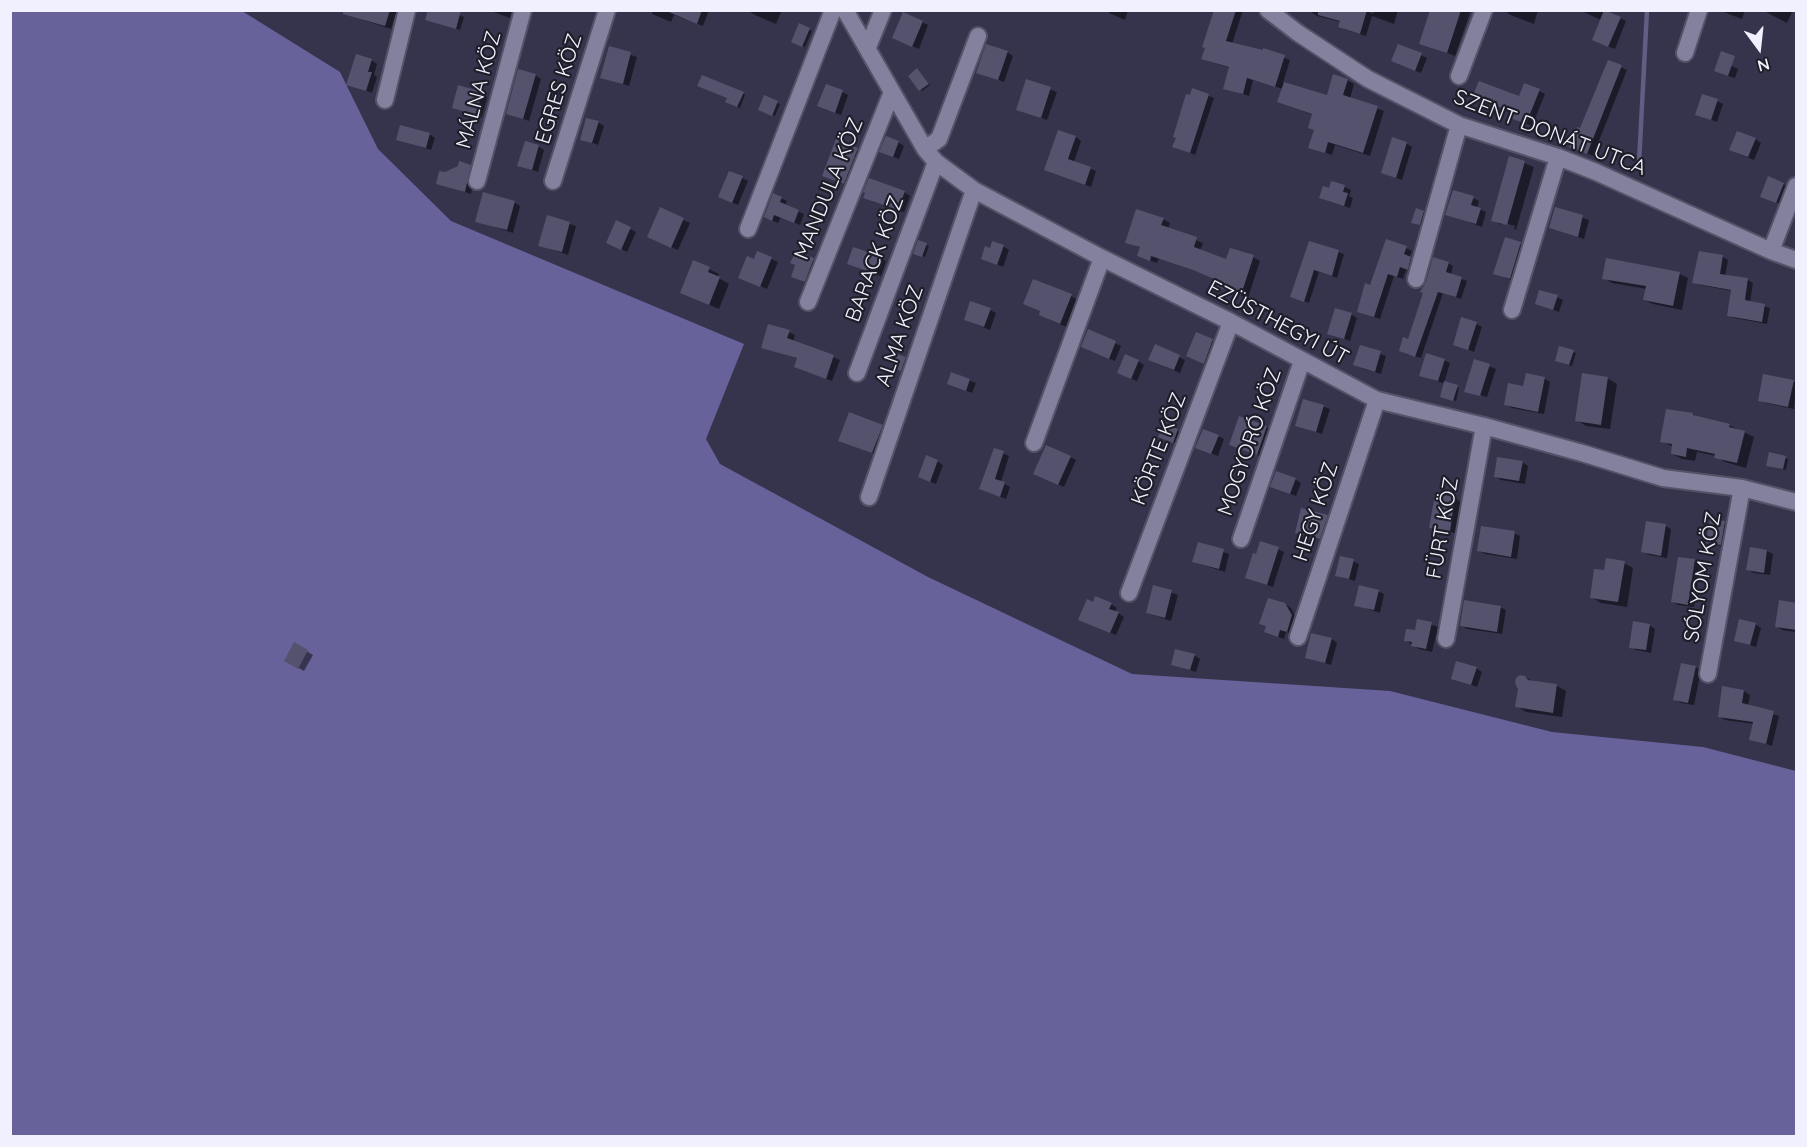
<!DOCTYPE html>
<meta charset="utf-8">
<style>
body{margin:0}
#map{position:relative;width:1807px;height:1147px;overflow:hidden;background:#36344d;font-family:Quicksand,sans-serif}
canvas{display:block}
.frame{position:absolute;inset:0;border:12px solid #f1f0fe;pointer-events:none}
.north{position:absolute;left:1729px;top:18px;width:60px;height:60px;-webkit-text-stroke:4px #1e1e29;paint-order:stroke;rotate:165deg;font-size:16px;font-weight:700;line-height:24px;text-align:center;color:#f1f0fe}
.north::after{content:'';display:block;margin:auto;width:21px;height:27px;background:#f1f0fe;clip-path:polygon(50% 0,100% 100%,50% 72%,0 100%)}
</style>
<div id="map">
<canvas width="1807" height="1147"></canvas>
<div class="frame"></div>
<div class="north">N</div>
</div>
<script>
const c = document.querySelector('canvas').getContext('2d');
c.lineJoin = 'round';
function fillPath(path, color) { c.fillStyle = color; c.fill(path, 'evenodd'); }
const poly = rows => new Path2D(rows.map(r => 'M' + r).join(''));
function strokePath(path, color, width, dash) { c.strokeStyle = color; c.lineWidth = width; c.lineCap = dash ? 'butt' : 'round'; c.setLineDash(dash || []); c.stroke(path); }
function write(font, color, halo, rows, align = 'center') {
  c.font = font + ' Quicksand,sans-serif'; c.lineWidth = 4.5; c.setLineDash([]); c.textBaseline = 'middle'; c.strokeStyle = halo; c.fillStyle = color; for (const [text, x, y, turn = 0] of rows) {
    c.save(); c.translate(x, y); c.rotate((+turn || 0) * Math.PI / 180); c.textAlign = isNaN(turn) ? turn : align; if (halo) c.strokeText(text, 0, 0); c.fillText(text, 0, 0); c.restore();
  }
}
fillPath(poly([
 [10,11,242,11,340,72,378,149,451,221,744,344,706,439,720,464,928,577,1132,674,1390,691,1552,732,1703,747,1796,771,1796,1136,11,1136]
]), '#67629a');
fillPath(poly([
 [359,10,397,10,391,29,363,20,357,17],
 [447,10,464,17,460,30,427,20],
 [488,10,512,10,510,18],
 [653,10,709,10,703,26,674,15,671,22,652,14],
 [750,10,782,10,776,24,755,15,750,12],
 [1110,10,1128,10,1125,20,1109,13],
 [1215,10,1243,10,1232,44,1264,52,1264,50,1290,60,1283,83,1328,97,1347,80,1354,84,1350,99,1384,111,1370,156,1335,145,1332,155,1310,147,1315,130,1313,115,1279,102,1283,89,1253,80,1249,96,1225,88,1230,68,1208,61],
 [1311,10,1366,10,1373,14,1374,10,1398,10,1394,24,1372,16,1366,36,1346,30,1340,27,1341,22,1317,16,1311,12],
 [1431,10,1471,10,1455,56,1421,43],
 [1508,10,1538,10,1534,24,1513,16,1507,13],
 [1579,10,1604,10,1626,21,1615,49,1599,43,1601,20],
 [1718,10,1745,10,1742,19],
 [1762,10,1793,10,1787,23],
 [922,22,928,25,919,49,900,41],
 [800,25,812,31,805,47,793,42],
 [610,48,637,57,629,86,602,77],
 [1007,52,1013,56,1004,82,978,72],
 [1421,55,1427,58,1421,73,1398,64],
 [371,60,377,64,374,75,377,77,372,93,348,84],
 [1719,60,1738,69,1735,78,1722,74],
 [1609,62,1627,70,1593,156,1577,149,1581,130],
 [919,71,930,85,922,91,920,90],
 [535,75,541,79,529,121,508,113],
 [1027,81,1057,92,1047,120,1018,109],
 [1193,90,1214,98,1195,155,1174,147],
 [1539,91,1545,94,1532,126,1518,121,1520,98],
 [842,92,848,95,841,115,825,109],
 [481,93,487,97,482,117,453,107],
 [743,93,745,95,740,108,727,102],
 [765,97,780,104,775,116,762,111],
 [1717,101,1723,104,1717,122,1697,114],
 [598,122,604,126,598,145,582,139],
 [429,134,435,138,431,150,398,139],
 [1076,137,1081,141,1074,162,1096,171,1091,187,1052,173],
 [1755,139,1761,143,1754,160,1737,153],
 [837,141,867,155,853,189,824,175],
 [898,142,904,146,899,159,881,152],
 [1406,143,1412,147,1402,180,1383,173],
 [538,146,544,150,538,172,519,165],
 [1511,158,1534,167,1516,230,1514,229,1515,226,1501,222,1501,225,1493,220],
 [470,166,476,169,471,194,437,183],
 [742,178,748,181,738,205,726,200],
 [1769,178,1790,187,1783,205,1767,199],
 [1332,182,1351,190,1349,196,1353,198,1350,208,1320,198,1330,189],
 [904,192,910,196,904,212,871,201],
 [781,198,787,201,785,206,804,214,800,225,781,217,778,223,771,220],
 [1473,198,1479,201,1477,208,1486,212,1482,227,1447,214],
 [514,202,520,206,513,233,477,221],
 [661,209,690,223,678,250,654,240],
 [1556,209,1589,220,1584,239,1551,228],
 [1424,212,1426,214,1423,226,1415,223],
 [548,217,576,226,568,255,540,245],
 [1163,219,1170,223,1168,229,1203,243,1200,251,1227,261,1253,257,1260,261,1248,298,1226,290,1219,286,1220,281,1202,273,1159,258,1157,263,1138,256,1141,248,1127,242],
 [617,222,636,232,627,252,614,245],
 [1506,239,1527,247,1516,282,1495,274],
 [1310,243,1344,254,1337,278,1319,272,1309,303,1292,297],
 [926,245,929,246,925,257,917,254],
 [1003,246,1009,250,1003,267,982,258,991,249],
 [1406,248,1412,251,1409,258,1416,262,1414,272,1406,270,1403,279,1394,276,1380,319,1358,311,1371,287],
 [758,253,778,262,767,289,746,280],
 [796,253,819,263,811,285,798,279],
 [1723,257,1728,260,1725,276,1748,280,1753,283,1750,302,1770,308,1767,324,1734,318,1728,315,1732,291,1700,285,1694,282],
 [880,258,886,261,881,276,855,267],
 [694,262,719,274,717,277,729,284,719,309,691,297],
 [1448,263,1453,266,1451,275,1467,281,1461,299,1443,293,1421,358,1406,354,1401,351,1409,340],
 [1680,274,1688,278,1682,310,1653,304,1644,300,1647,289,1612,283,1604,278],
 [1071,296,1080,301,1069,328,1050,320,1042,312,1025,303],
 [1557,297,1563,300,1559,312,1536,303],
 [990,310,996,313,990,330,965,320],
 [1351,314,1357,318,1350,341,1329,333],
 [1476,324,1482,327,1474,352,1455,344],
 [1089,331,1121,346,1115,361,1088,350],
 [789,332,795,335,793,342,840,360,832,381,796,367,799,359,762,347],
 [1197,334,1218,344,1210,366,1194,359],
 [1156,346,1185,360,1180,373,1156,363],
 [1361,347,1386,356,1381,374,1361,368],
 [1573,352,1576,353,1572,366,1559,362],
 [905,358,908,359,904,371,896,369],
 [1444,360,1450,363,1444,383,1459,388,1456,401,1444,397,1445,384,1421,375],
 [1138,361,1144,365,1137,381,1125,376],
 [1475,361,1496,369,1487,397,1470,392],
 [952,374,976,383,972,393,949,384],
 [1544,378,1550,382,1544,414,1512,408,1506,404],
 [1607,378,1617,384,1610,429,1586,426,1577,420],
 [1793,381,1796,383,1794,409,1765,403,1760,400],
 [1305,400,1330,409,1322,434,1297,425],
 [1693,414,1699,418,1729,425,1754,437,1746,468,1725,462,1716,456,1697,452,1695,461,1682,459,1672,454,1673,447,1662,441],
 [882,426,891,432,882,457,840,440],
 [1165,426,1180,432,1175,443,1160,437],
 [1266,427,1272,430,1263,457,1230,445],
 [1218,436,1224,439,1218,456,1197,448],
 [995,450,1009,456,1001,482,1010,487,1006,499,987,492],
 [1770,454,1788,459,1786,470,1770,466],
 [1070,457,1076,460,1064,487,1041,477],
 [937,461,943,465,936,484,926,480],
 [1522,462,1528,466,1525,484,1501,480,1495,476],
 [1295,479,1301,483,1296,496,1278,489],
 [1436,495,1455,498,1461,502,1456,533,1437,530,1431,527],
 [1327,516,1333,520,1326,541,1297,532],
 [1725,523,1730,526,1727,547,1714,545,1708,542],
 [1666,526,1671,529,1667,558,1649,555,1643,551],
 [1514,533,1520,536,1517,559,1485,554,1479,551],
 [1199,544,1229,554,1225,572,1194,562],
 [1278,549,1284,552,1273,587,1247,578],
 [1751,549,1767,551,1773,554,1770,575,1754,573,1748,570],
 [1679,558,1695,561,1701,564,1694,607,1678,605,1672,601],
 [1353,561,1359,564,1355,581,1336,575],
 [1624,563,1633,568,1627,607,1601,603,1591,597,1606,572],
 [1154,587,1178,595,1171,621,1147,613],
 [1378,591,1384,594,1380,613,1356,605],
 [1111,604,1117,608,1115,611,1124,617,1116,635,1086,623],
 [1285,604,1291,608,1297,620,1293,634,1286,632,1284,639,1266,632],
 [1796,604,1796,632,1782,630,1776,626],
 [1500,607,1506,610,1502,634,1467,629,1461,625],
 [1418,620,1438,627,1432,652,1419,649,1405,640,1416,632],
 [1755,624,1761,628,1756,647,1735,640],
 [1649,625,1655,629,1651,653,1636,650,1631,647],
 [1332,639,1337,643,1331,665,1307,657],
 [295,644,313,655,304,671,286,661],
 [1194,655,1200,659,1196,672,1172,664],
 [1695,667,1701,670,1694,705,1681,703,1675,699],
 [1476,668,1482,672,1477,687,1452,678],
 [1525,677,1534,682,1557,686,1566,691,1562,717,1526,712,1517,706],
 [1744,691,1750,695,1748,706,1779,716,1772,746,1751,739,1754,724,1725,720,1719,716]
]), '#0007');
strokePath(poly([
 [1639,163,1647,10]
]), '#635c83', 4.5);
fillPath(poly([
 [343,10,390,10,385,26,343,14],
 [428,10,461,10,456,29,425,20],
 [664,10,702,10,697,24],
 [1214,10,1236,10,1226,41,1263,50,1263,48,1285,55,1275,87,1247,78,1243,94,1223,89,1229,67,1201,59,1205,48,1202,47],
 [1318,10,1367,10,1360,34,1338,27,1340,21,1318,15],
 [1430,10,1461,10,1447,53,1419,44],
 [1604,10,1621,17,1608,47,1592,40],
 [903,12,923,21,912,47,892,38],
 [799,23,810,28,802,47,791,42],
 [986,44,1008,51,998,80,976,73],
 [1398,44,1422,53,1415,71,1391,61],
 [609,46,631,52,623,84,600,78],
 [1721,51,1735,56,1728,76,1714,71],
 [356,54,372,59,368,72,372,72,366,91,346,85],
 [1608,60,1622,65,1587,154,1569,147,1577,127,1580,128],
 [917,68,929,84,919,91,908,76],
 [518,69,536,74,523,119,506,114],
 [1333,74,1348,79,1343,95,1378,106,1363,153,1328,142,1325,153,1308,148,1314,130,1308,128,1312,114,1277,102,1284,82,1327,95],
 [702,75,744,92,737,107,725,102,727,98,697,86],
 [1026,79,1051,87,1041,118,1016,110],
 [1479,81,1519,96,1524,83,1540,89,1526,124,1510,118,1513,112,1472,97],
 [826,84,843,90,835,113,817,106],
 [458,85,482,92,476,115,452,108],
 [1192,88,1209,94,1190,153,1172,147,1176,138,1173,137,1186,94,1190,95],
 [1702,94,1718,99,1711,120,1695,115],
 [764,95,778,101,772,116,758,110],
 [586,118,599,121,592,143,580,140],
 [400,125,430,133,426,148,396,140],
 [1058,130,1076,136,1068,159,1091,167,1085,185,1044,170],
 [1737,131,1756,138,1748,157,1729,150],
 [886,136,899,141,893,157,879,152],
 [1392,137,1407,142,1396,178,1381,173],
 [836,139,858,148,844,184,822,176],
 [525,141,539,145,532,170,517,166],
 [1509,156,1525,161,1507,225,1491,221],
 [459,161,471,165,465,192,436,184,439,171,445,172,458,166],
 [729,171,743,176,732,203,718,197],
 [1768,176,1784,183,1776,203,1760,197],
 [869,178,905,191,898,210,863,198,865,193,863,192],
 [1331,181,1345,185,1343,192,1348,193,1344,206,1319,198,1323,186,1329,188],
 [1453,190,1474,196,1471,205,1481,208,1476,224,1445,215],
 [483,192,515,201,507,230,475,222],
 [773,193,782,197,780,202,799,210,794,223,774,215,772,221,764,217],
 [660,207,684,218,671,248,647,237],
 [1555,207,1583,215,1578,237,1549,228],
 [1416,208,1424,211,1420,225,1411,223],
 [1136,209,1164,218,1161,225,1197,237,1194,247,1226,259,1230,248,1254,255,1241,295,1217,287,1219,281,1193,270,1151,256,1150,261,1137,256,1140,247,1125,243],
 [547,215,570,222,562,252,538,246],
 [616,220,631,227,621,250,606,243],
 [1505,237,1521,242,1510,279,1493,274],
 [1386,239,1407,246,1404,254,1411,257,1408,270,1400,267,1397,277,1388,274,1374,317,1357,312,1365,283,1370,285],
 [918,240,927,243,922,257,913,254],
 [992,241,1004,245,997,265,981,259,985,246,990,248],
 [1309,241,1339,250,1332,276,1314,270,1304,302,1290,297],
 [853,247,881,256,875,274,847,264],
 [757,251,772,257,760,287,738,278,747,256,754,259],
 [796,251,814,258,805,282,791,277,795,265,790,263],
 [1699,251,1723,255,1720,274,1748,278,1745,300,1765,304,1762,322,1727,316,1731,290,1692,283],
 [1433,257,1449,262,1446,272,1462,277,1456,297,1438,292,1415,357,1399,351,1403,337,1408,339,1423,293,1420,292,1426,282],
 [1606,258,1680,272,1673,306,1643,300,1646,286,1602,279],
 [693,260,710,267,708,272,720,277,709,305,680,293],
 [1033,279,1072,294,1060,324,1039,315,1040,311,1023,304],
 [1539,290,1558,295,1553,310,1535,304],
 [970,301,991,308,984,327,964,320],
 [1335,308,1352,313,1344,339,1327,334],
 [1461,317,1477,322,1468,350,1453,345],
 [768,324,790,330,787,338,834,355,826,379,794,367,797,358,761,348],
 [1088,329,1116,341,1109,359,1081,347],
 [1196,332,1213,339,1204,364,1186,356],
 [1155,344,1180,355,1174,370,1148,360],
 [1360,345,1381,351,1375,372,1353,365],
 [1559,346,1574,350,1569,365,1555,361],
 [1426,353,1445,359,1438,381,1419,376],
 [897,354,906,357,901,371,892,368],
 [1125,354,1139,360,1131,379,1117,373],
 [1474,359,1490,364,1480,396,1464,392],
 [951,372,970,379,966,391,947,384],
 [1526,373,1545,377,1538,412,1504,405,1508,383,1523,386],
 [1582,373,1608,377,1601,425,1575,421],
 [1763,374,1794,380,1788,407,1758,401],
 [1444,381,1458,385,1453,401,1440,397],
 [1303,399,1324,405,1316,432,1295,426],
 [1666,409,1693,413,1693,415,1730,424,1729,427,1745,431,1737,463,1714,458,1715,454,1687,448,1686,457,1671,454,1672,444,1660,442],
 [849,412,883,425,872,453,838,441],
 [1239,416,1267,426,1257,455,1229,445],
 [1164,424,1178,429,1173,443,1158,437],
 [1203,429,1219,435,1211,454,1195,448],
 [1046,445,1071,456,1058,485,1033,474],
 [994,448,1004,451,995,479,1005,482,1000,497,979,489],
 [1769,452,1786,456,1783,469,1766,466],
 [926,455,938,460,930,482,918,477],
 [1497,457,1523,461,1519,481,1494,477],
 [1276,471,1296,478,1290,494,1270,487],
 [1435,494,1455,497,1450,531,1429,528],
 [1301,508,1328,515,1320,539,1295,533],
 [1710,519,1725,521,1721,545,1706,543],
 [1646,521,1666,524,1661,556,1641,552],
 [1481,526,1515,531,1511,557,1477,551],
 [1260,541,1279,547,1267,585,1245,578,1253,553,1256,554],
 [1198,542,1224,549,1219,569,1192,562],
 [1750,547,1767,550,1764,573,1746,570],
 [1340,556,1354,559,1349,579,1335,576],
 [1678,557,1695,559,1688,605,1671,602],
 [1606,558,1625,561,1618,602,1590,598,1594,569,1604,570],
 [1153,585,1172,590,1165,618,1146,613],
 [1359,585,1379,590,1374,610,1354,606],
 [1095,596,1112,603,1109,609,1119,612,1110,633,1078,620,1087,599,1093,602],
 [1268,598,1285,603,1292,615,1287,632,1280,630,1278,637,1264,632,1266,626,1259,624],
 [1464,600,1501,606,1497,632,1460,626],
 [1779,600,1797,603,1797,630,1775,627],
 [1417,619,1432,622,1426,649,1411,646,1412,642,1404,641,1406,629,1415,630],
 [1739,619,1756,623,1750,645,1734,641],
 [1633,621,1650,624,1646,650,1629,648],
 [1311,633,1332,638,1325,663,1305,658],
 [294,642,308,650,298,669,284,661],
 [1175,649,1195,654,1190,670,1171,665],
 [1456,661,1477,667,1471,685,1451,679],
 [1681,663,1696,666,1688,703,1673,700],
 [1520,675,1525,676,1528,680,1557,684,1553,713,1515,707,1518,689,1515,683,1516,678],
 [1722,686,1744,690,1742,703,1774,711,1766,744,1749,740,1753,722,1718,717]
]), '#54526d');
const minor = poly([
 [845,10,925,149,936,162,974,190,1102,258,1231,322,1377,400,1484,426,1582,453,1663,478,1742,488,1796,502],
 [1268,10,1298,33,1368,79,1459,125,1558,157,1596,172,1771,251,1796,260],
 [868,47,883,10],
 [1685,53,1699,10],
 [1459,76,1484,10],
 [385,100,407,10],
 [925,149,939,139,978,36],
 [477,181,523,10],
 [553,181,607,10],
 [748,229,833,10],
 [1771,251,1796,186],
 [1416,279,1459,125],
 [808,302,892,92],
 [1512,310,1558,157],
 [857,373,936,162],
 [1034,443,1102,258],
 [869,497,974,190],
 [1241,539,1302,361],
 [1129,593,1231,322],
 [1298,637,1377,400],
 [1446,639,1484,426],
 [1708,674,1742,488]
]);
strokePath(minor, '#555267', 20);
strokePath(minor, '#83819e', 16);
write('21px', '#f1f0fe', '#1e1e29', [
 ["EGRES KÖZ",559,89,-73],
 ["MÁLNA KÖZ",479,90,-75],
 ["SZENT DONÁT UTCA",1550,133,21],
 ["MANDULA KÖZ",829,189,-68],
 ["BARACK KÖZ",875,259,-70],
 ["EZÜSTHEGYI ÚT",1278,323,28],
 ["ALMA KÖZ",900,336,-71],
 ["MOGYORÓ KÖZ",1250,442,-71],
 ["KÖRTE KÖZ",1159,449,-69],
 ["HEGY KÖZ",1316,512,-72],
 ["FÜRT KÖZ",1443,528,-80],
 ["SÓLYOM KÖZ",1703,577,-80]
]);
</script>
